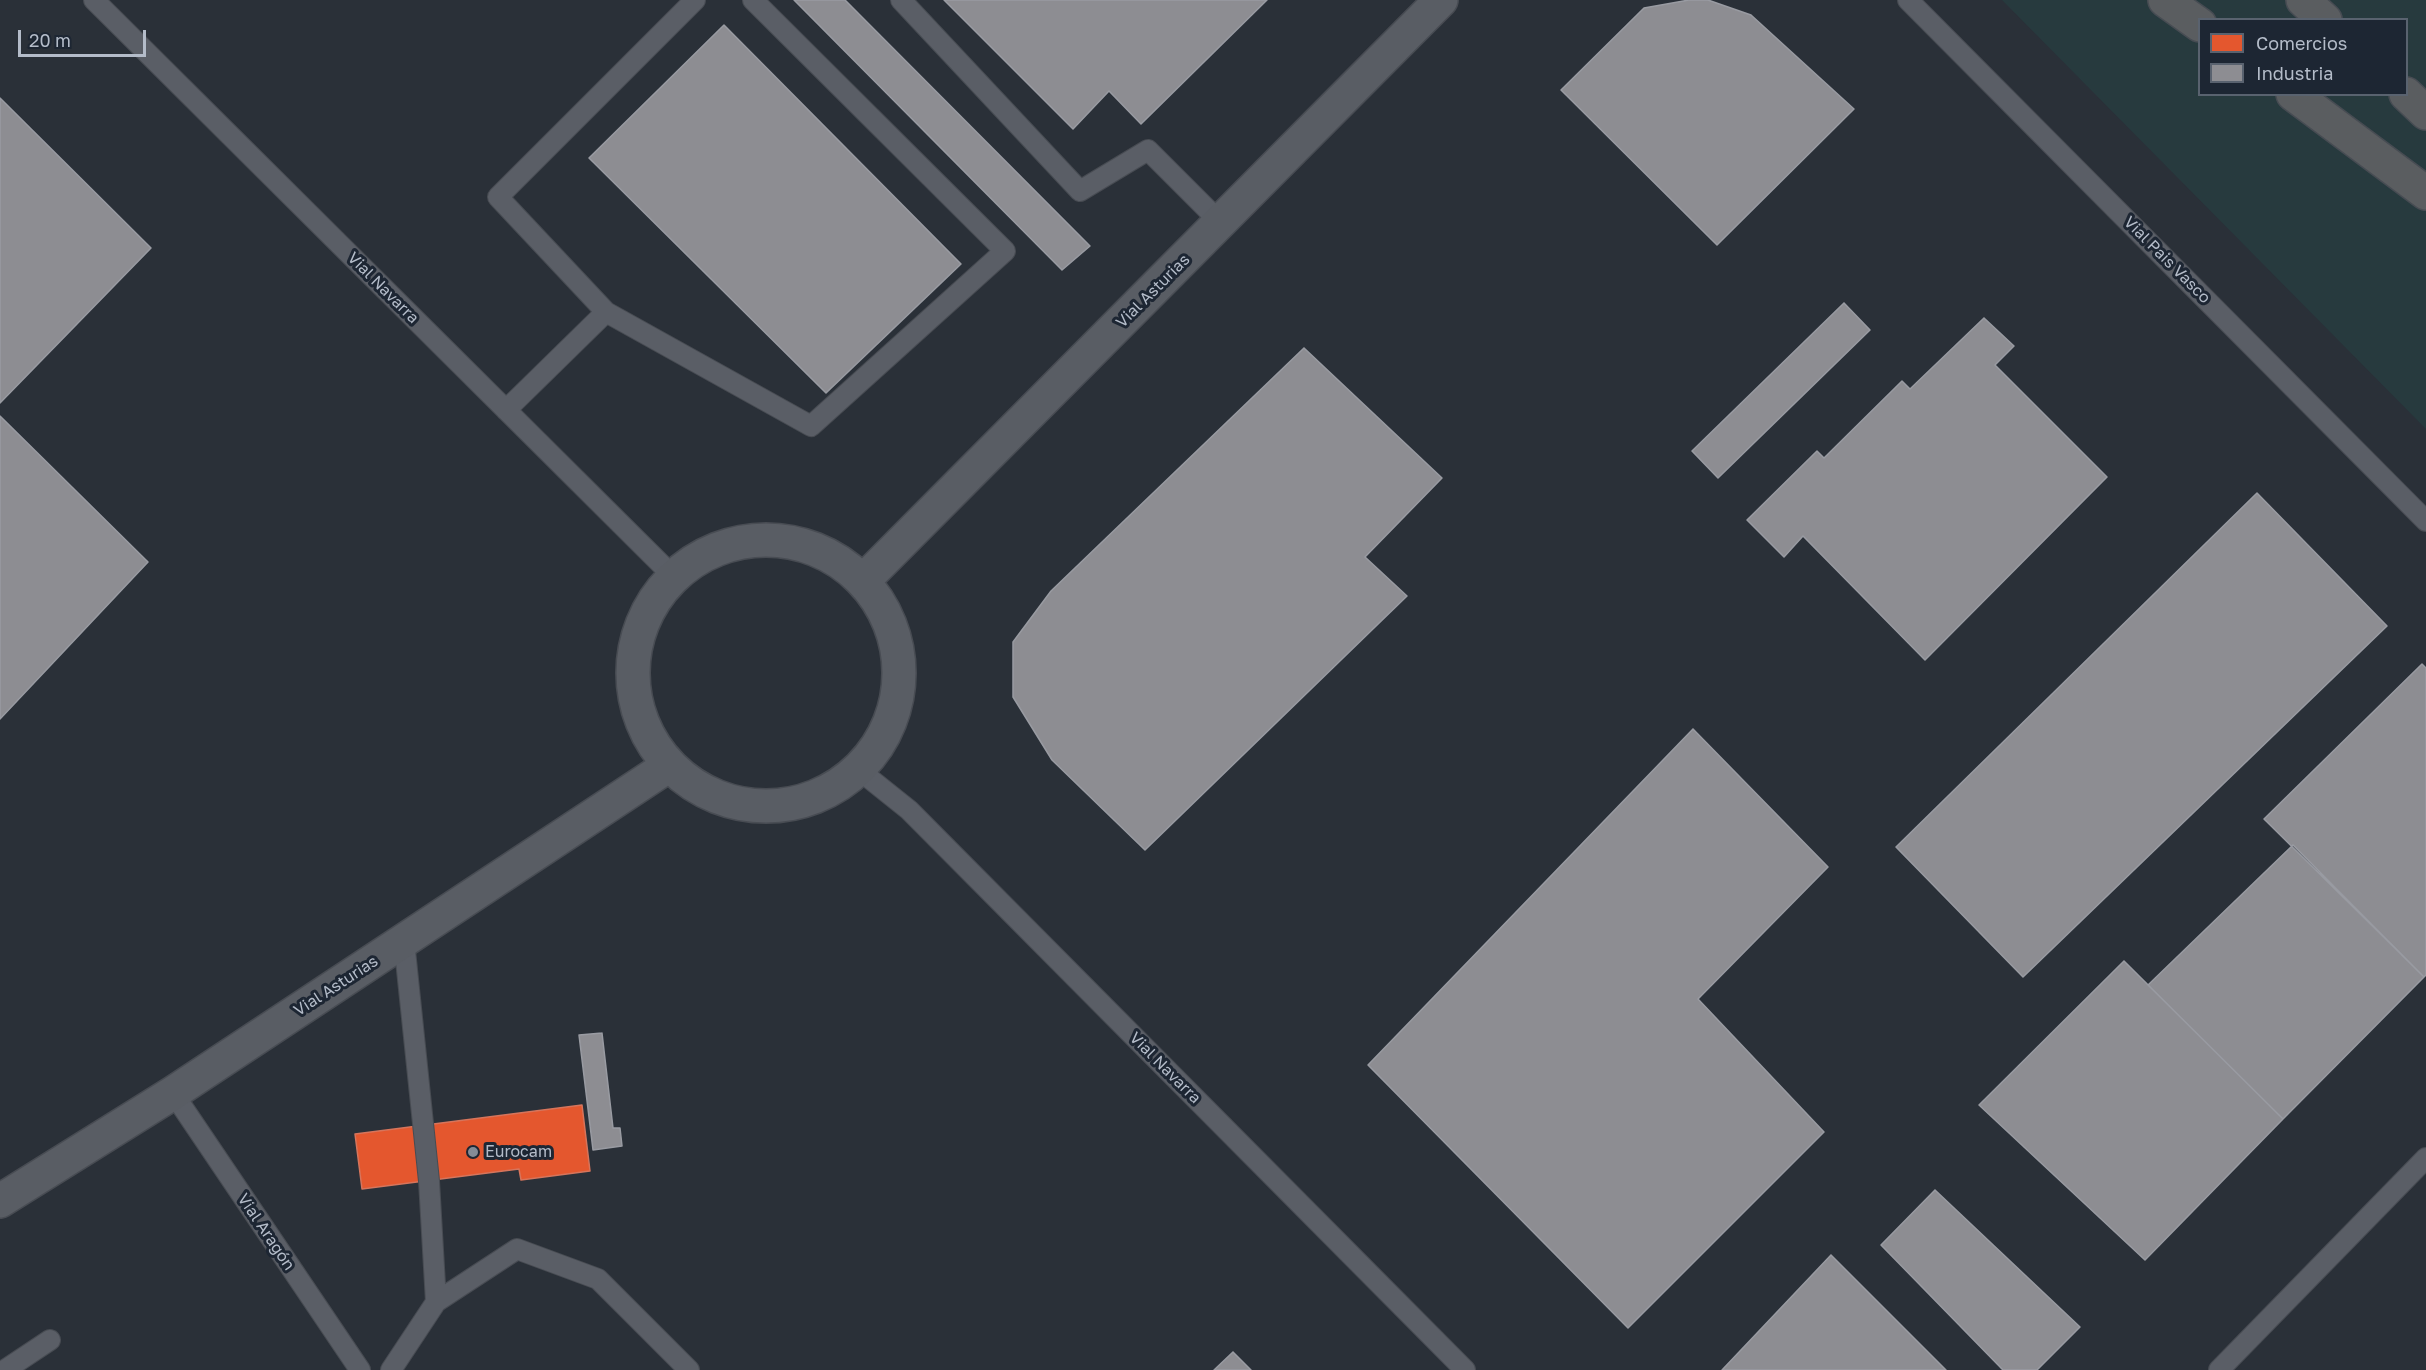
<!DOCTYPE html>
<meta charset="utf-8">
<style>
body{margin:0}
#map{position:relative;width:2426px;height:1370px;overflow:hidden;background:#2a3038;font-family:"Golos Text",sans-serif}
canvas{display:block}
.legend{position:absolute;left:2198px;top:18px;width:210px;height:78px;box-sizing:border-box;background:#1d2633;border:2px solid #59626f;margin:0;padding:8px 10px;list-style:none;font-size:18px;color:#b4bcc9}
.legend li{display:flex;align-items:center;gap:12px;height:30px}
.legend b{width:30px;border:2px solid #59626f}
.scale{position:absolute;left:18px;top:30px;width:128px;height:27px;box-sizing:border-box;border:3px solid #b4bcc9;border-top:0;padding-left:8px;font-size:18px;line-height:21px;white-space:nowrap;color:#b4bcc9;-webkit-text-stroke:4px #1d2633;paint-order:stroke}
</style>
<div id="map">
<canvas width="2426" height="1370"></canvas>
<ul class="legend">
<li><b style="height:16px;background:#e4572e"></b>Comercios</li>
<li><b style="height:16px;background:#8d8d92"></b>Industria</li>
</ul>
<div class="scale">20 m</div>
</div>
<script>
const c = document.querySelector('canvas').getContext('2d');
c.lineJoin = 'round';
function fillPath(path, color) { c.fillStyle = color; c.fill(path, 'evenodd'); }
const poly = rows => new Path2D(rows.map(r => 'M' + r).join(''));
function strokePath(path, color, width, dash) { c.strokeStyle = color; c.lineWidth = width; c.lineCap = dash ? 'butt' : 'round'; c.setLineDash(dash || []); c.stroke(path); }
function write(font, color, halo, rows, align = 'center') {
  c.font = font + ' "Golos Text",sans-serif'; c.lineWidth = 6; c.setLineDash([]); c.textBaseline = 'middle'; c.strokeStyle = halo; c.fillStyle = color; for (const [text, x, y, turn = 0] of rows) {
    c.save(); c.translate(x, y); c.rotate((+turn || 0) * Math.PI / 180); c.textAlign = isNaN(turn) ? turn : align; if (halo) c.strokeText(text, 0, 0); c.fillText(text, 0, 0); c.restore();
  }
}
fillPath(poly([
 [2002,0,2426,0,2426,429],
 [2200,20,2406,20,2406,94,2200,94]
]), '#273a3e');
const shops = poly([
 [582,1105,590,1171,521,1180,519,1169,362,1189,355,1134,582,1105]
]);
fillPath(shops, '#e4572e');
strokePath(shops, '#d6755c', 1.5);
const industry = poly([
 [794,0,845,0,1090,246,1062,270,794,0],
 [944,0,1267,0,1141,124,1109,91,1073,129,944,0],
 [1689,0,1708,0,1751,15,1854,109,1717,245,1561,90,1644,8,1689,0],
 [724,25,961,264,826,393,589,158,724,25],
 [0,98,151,248,0,403,0,98],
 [1844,303,1870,330,1718,478,1692,451,1844,303],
 [1984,318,2014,346,1995,365,2107,477,1925,660,1803,536,1784,557,1747,520,1817,451,1824,458,1902,381,1910,389,1984,318],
 [1304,348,1442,478,1365,557,1407,596,1145,850,1052,760,1013,697,1013,642,1051,591,1304,348],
 [0,416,148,562,0,719,0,416],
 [2257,493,2387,626,2023,977,1896,847,2257,493],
 [2422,664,2426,668,2426,975,2424,977,2264,819,2422,664],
 [1693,729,1828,867,1698,999,1824,1132,1628,1328,1368,1065,1693,729],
 [2293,845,2424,977,2283,1119,2148,985,2293,845],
 [2124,961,2283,1119,2145,1260,1979,1105,2124,961],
 [602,1033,613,1128,620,1128,622,1146,593,1150,579,1035,602,1033],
 [1935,1190,2080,1327,2037,1370,2003,1370,1881,1245,1935,1190],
 [1831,1255,1946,1370,1722,1370,1831,1255],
 [1233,1352,1251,1370,1214,1370,1233,1352]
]);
fillPath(industry, '#8d8d92');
strokePath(industry, '#999ba2', 1.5);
const lane = poly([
 [94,0,673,576],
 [695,0,498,197,606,312,811,426,1005,251,753,0],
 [901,0,1080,191,1148,150,1221,223],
 [1908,0,2426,521],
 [506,410,606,312],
 [859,770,909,810,1465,1370],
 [173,1093,360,1370],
 [436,1302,517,1249,598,1279,689,1370],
 [5,1370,50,1340],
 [391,1370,436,1302,429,1181,404,941],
 [2219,1370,2426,1158]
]);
const secondary = poly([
 '633 673a133 133 0 1 1 266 0a133 133 0 1 1-266 0Z',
 [864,580,1441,0],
 [0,1201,173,1093,668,766]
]);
const highway = poly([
 [2165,0,2200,25],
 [2303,0,2325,20],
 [2293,94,2426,193],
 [2406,94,2426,113]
]);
strokePath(lane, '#484c53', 22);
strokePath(secondary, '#484c53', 36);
strokePath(highway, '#474c53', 36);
strokePath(lane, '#5a5e66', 20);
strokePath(secondary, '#595d64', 33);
strokePath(highway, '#5a5d60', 33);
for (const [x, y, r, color] of [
 [473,1152,6,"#848b96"]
]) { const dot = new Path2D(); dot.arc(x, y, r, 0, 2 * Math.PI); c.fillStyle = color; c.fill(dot); strokePath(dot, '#1d2633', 2); }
write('16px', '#b4bcc9', '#1d2633', [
 ["Vial Pais Vasco",2167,260,45],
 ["Vial Navarra",383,288,45],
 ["Vial Asturias",1153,291,-45],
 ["Vial Asturias",336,986,-33],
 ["Vial Navarra",1165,1068,45],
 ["Vial Aragón",266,1232,56]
]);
write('16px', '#b4bcc9', '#1d2633', [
 ["Eurocam",485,1152]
], 'left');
</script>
